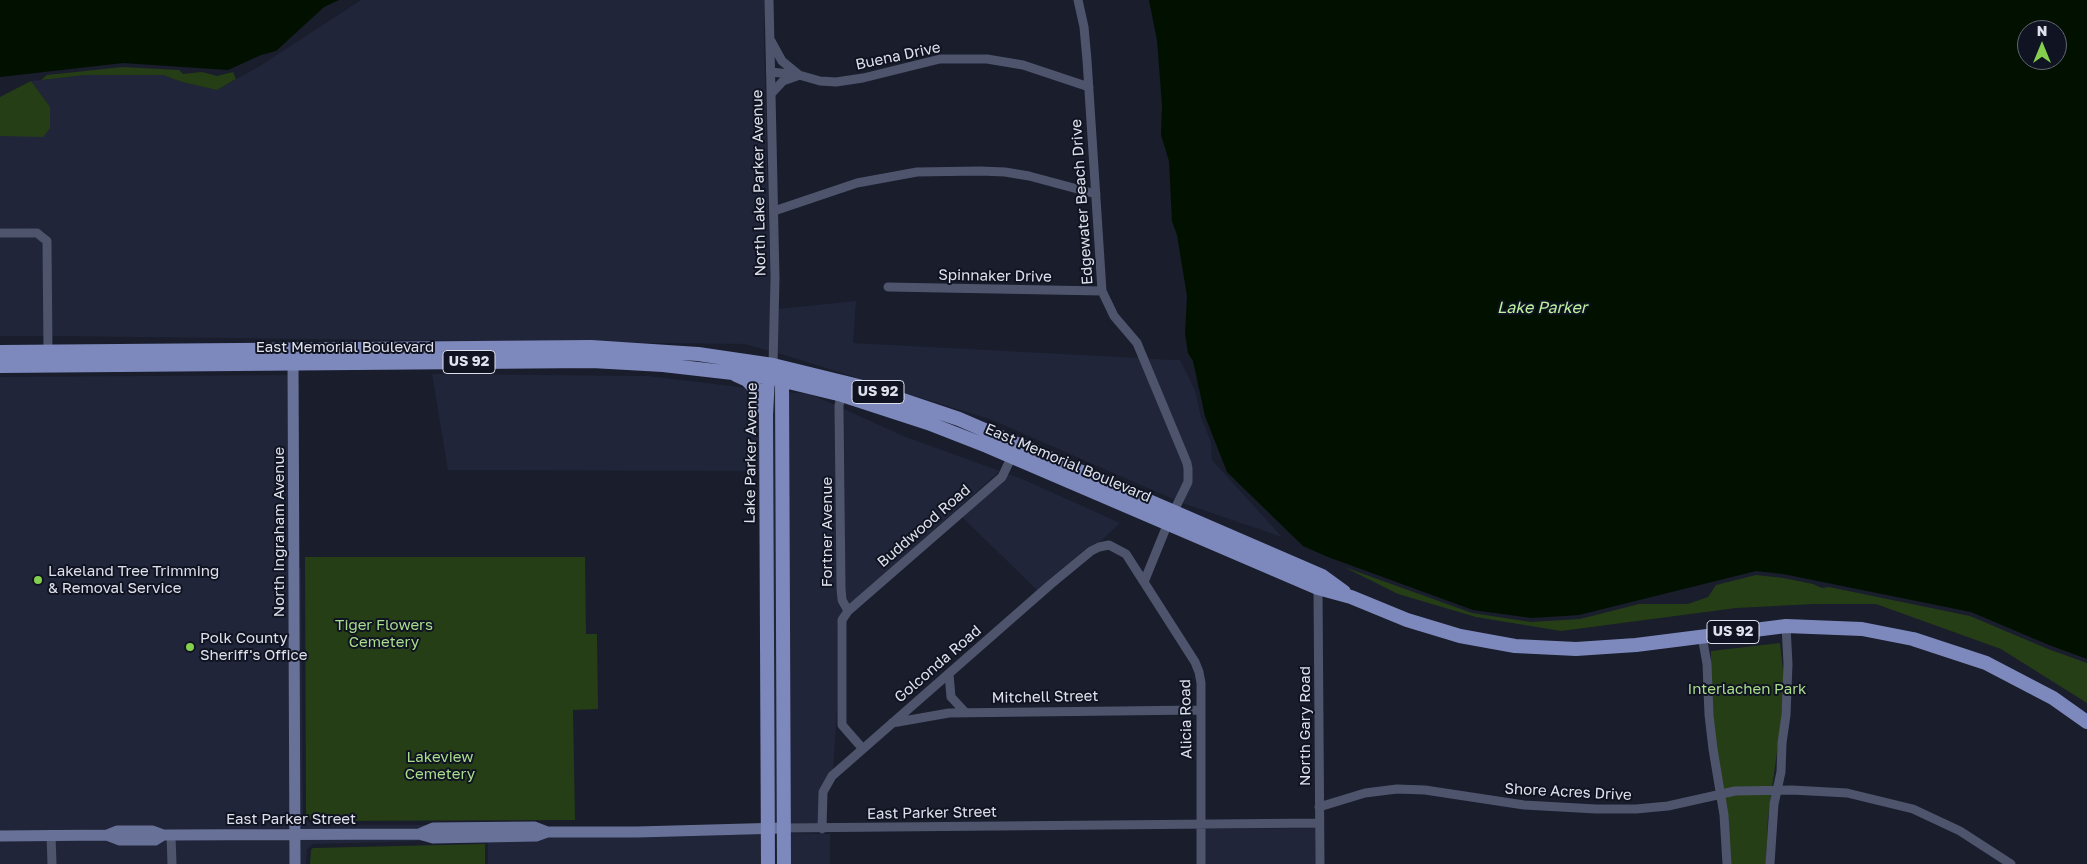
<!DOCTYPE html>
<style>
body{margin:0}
#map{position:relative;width:2087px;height:864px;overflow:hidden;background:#191d2c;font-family:"Golos Text",sans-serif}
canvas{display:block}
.north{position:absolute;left:2017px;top:20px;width:50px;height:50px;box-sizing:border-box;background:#101422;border:1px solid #626672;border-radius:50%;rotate:0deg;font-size:14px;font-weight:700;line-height:20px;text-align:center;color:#dee1eb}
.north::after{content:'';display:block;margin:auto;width:18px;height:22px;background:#84d04e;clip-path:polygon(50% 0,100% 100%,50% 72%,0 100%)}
</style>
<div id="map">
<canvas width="2087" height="864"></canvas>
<div class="north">N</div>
</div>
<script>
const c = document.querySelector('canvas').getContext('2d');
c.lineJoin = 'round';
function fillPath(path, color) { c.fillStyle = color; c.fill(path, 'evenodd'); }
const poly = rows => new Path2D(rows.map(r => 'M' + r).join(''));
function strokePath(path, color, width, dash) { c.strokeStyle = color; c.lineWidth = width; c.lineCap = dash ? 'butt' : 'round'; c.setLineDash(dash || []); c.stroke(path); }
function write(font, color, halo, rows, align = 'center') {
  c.font = font + ' "Golos Text",sans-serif'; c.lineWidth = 4; c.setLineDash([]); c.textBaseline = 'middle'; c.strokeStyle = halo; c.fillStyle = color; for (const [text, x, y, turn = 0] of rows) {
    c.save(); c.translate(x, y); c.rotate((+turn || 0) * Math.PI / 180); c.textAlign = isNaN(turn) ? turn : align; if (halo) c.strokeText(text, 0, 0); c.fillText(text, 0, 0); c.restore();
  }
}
fillPath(poly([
 [361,0,765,0,764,36,770,278,770,351,744,344,52,336,51,240,44,232,38,229,0,228,0,136,19,136,50,107,31,81,86,75,163,75,182,82,217,90,260,66],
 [0,237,32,237,40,240,43,244,44,336,0,336],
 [856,301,853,343,1139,358,1183,464,1184,481,1175,500,992,420,778,353,778,309],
 [1148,359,1180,360,1195,390,1201,417,1211,442,1212,460,1282,537,1182,503,1192,470,1191,462],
 [432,374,648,376,748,388,754,393,762,416,762,471,448,470],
 [289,375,291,830,105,829,0,831,0,377],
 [771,390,778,391,779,824,772,824],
 [786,392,810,394,835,405,837,588,837,601,842,611,838,620,837,629,837,709,833,770,824,781,819,790,818,824,787,824],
 [844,409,903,436,1000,471,849,605,846,599,845,588],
 [1009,474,1027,481,1120,523,1101,541,1088,547,1037,590,962,517,1004,480],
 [298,568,301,568,303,816,312,825,430,825,416,829,299,830],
 [1315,828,1315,864,1205,864,1205,829],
 [787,833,830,834,830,864,788,864],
 [764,834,764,864,488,864,488,841,550,837],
 [416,838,429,841,313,844,307,849,306,864,300,864,299,839],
 [291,839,291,864,176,864,176,840],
 [47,840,48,864,0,864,0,841],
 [55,840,167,840,168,864,56,864]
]), '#202539');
fillPath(poly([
 [123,67,179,70,183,74,202,72,217,76,233,72,236,79,217,90,182,82,163,75,86,75,41,80,47,75],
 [31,81,50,107,50,128,43,137,0,136,0,97],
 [305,557,585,557,586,634,597,634,598,709,573,710,575,820,312,821,306,814],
 [1344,567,1472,613,1531,622,1580,619,1639,604,1688,604,1708,597,1716,585,1756,575,1783,578,1813,584,1822,588,1829,587,1970,616,2048,649,2087,663,2087,703,2001,649,1876,604,1814,604,1736,608,1561,631,1476,617,1398,594],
 [1780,643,1784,679,1781,723,1768,817,1766,864,1729,864,1715,737,1711,691,1711,651],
 [485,844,485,864,310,864,311,850,313,848]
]), '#263e16');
fillPath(poly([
 [0,0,339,0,324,7,276,51,261,55,228,70,123,63,0,77],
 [1149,0,2087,0,2087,659,2049,645,1971,612,1783,574,1756,571,1579,615,1532,618,1473,610,1328,557,1303,546,1227,472,1205,416,1193,361,1188,353,1185,334,1187,296,1177,235,1172,221,1169,161,1161,135,1162,105,1157,40],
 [2027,30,2057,30,2057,60,2027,60]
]), '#021000');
strokePath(poly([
 [769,0,775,278,773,365],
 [1078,0,1084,27,1087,60,1102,291,1114,316,1137,343,1187,463,1188,469,1188,482,1168,523,1144,582],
 [771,41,782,61,799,75],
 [771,72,799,75,820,81,836,82,863,78,940,59,987,59,1023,65,1089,87],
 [771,94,783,81,797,76],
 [774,211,857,183,917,172,980,171,1005,172,1029,176,1096,194],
 [0,233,37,233,47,241,48,352],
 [888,287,1102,291],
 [842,395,839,405,841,588,842,600,848,611],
 [1318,588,1320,864],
 [1702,636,1707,664,1709,715,1713,749,1724,815,1727,864],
 [949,674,951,697,965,712],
 [892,723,949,713,1200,710],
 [863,749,842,725,842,620,848,611,1002,477,1012,456],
 [1319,807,1365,793,1397,789,1425,790,1524,805,1596,809,1636,809,1668,806,1735,791,1792,790,1847,793,1913,809,1960,831,2011,864],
 [783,828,1319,823],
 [822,829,823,792,832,776,1051,584,1091,551,1099,547,1109,545,1126,554,1195,662,1199,672,1201,683,1201,864],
 [51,835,52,864],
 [171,835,172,864],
 [1770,864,1774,804,1781,772,1782,743,1786,715,1788,664,1786,626]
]), '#4d546c', 9);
strokePath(poly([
 [293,357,295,864],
 [419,834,433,828,534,827,547,832,637,832,783,828],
 [107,835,117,831,152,831,163,835,419,834,433,838,536,836,547,832],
 [0,836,107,835,120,840,155,840,163,835]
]), '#687299', 11);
strokePath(poly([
 [0,352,591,347,698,354,773,365,867,388,959,419,1322,576,1344,592],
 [0,366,592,361,663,365,768,377,842,395,928,423,987,446,1318,588,1351,597,1407,620,1460,636,1515,646,1576,649,1636,645,1786,626,1862,629,1913,639,1986,663,2053,698,2087,722],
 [777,372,782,380,784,864],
 [736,375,747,380,757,390,764,409],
 [768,864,766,415,768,377,771,370]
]), '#7d89bc', 14);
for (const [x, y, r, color] of [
 [38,580,5,"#84d04e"],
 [190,647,5,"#84d04e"]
]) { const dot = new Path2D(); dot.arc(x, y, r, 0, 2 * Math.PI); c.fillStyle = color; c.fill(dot); strokePath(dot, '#101422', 2); }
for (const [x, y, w] of [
 [469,362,52],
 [878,392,52],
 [1733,632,52]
]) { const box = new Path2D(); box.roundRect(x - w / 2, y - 11.5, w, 23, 4); c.fillStyle = '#101422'; c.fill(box); strokePath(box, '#dee1eb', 1); }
write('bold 14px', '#dee1eb', null, [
 ["US 92",469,362],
 ["US 92",878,392],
 ["US 92",1733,632]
]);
write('15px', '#dee1eb', '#101422', [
 ["Buena Drive",898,56,-12],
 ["North Lake Parker Avenue",759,183,-91],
 ["Edgewater Beach Drive",1082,202,-94],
 ["Spinnaker Drive",995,276,1],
 ["East Memorial Boulevard",345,347],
 ["Lake Parker Avenue",751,453,-89],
 ["East Memorial Boulevard",1068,463,23],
 ["Buddwood Road",924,526,-41],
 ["North Ingraham Avenue",279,532,-90],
 ["Fortner Avenue",827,532,-90],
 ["Golconda Road",938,664,-41],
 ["Mitchell Street",1045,697,-1],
 ["Alicia Road",1186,719,-91],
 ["North Gary Road",1305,726,-90],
 ["Shore Acres Drive",1568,792,3],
 ["East Parker Street",932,813,-1],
 ["East Parker Street",291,819]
]);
write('15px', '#dee1eb', '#101422', [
 ["Lakeland Tree Trimming",48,571],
 ["& Removal Service",48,588],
 ["Polk County",200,638],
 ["Sheriff's Office",200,655]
], 'left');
write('15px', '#a9dc8b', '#101422', [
 ["Tiger Flowers",384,625],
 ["Cemetery",384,642],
 ["Interlachen Park",1747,689],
 ["Lakeview",440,757],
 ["Cemetery",440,774]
]);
write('italic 16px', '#bef29f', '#101422', [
 ["Lake Parker",1542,308]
]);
</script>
